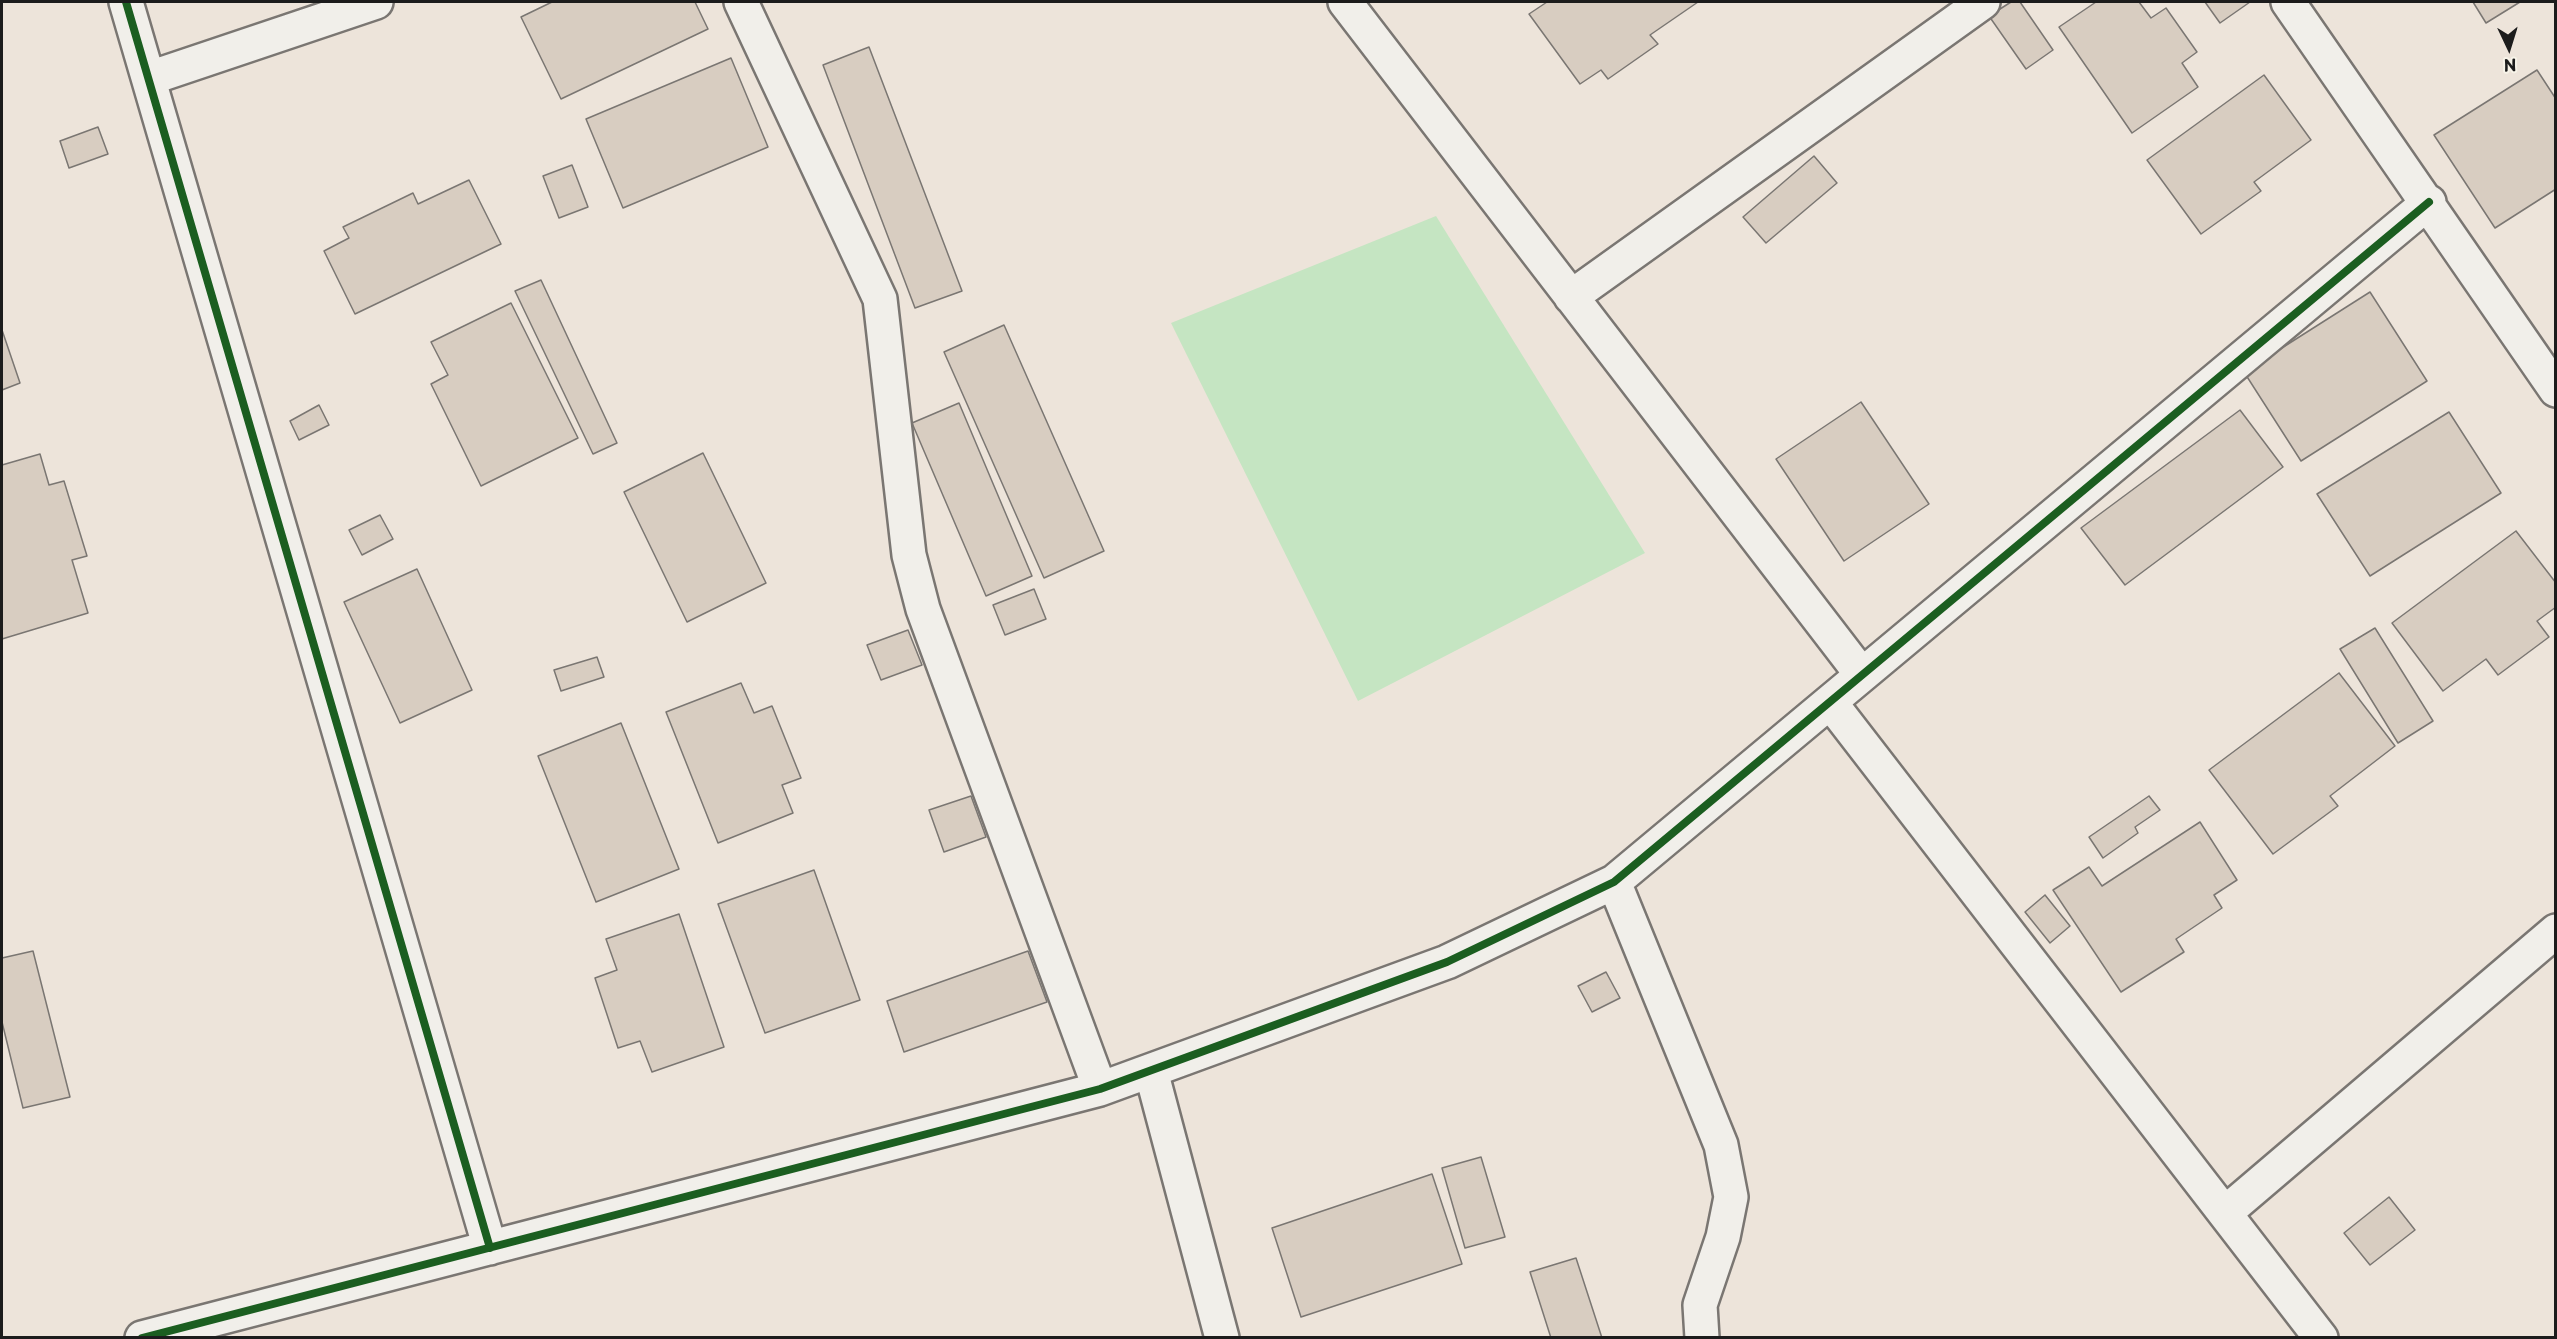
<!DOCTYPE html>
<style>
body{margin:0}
#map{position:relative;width:2557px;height:1339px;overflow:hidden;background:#ede4da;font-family:"Playpen Sans",sans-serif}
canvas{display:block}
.frame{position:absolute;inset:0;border:3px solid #1c1c1c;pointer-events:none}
.north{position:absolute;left:2479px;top:18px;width:60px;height:60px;-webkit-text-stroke:4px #f7f3e8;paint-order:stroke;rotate:176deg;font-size:16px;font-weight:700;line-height:24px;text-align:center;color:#1c1c1c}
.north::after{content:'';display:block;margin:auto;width:21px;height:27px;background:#1c1c1c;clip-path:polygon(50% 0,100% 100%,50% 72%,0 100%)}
</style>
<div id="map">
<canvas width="2557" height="1339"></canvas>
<div class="frame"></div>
<div class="north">N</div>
</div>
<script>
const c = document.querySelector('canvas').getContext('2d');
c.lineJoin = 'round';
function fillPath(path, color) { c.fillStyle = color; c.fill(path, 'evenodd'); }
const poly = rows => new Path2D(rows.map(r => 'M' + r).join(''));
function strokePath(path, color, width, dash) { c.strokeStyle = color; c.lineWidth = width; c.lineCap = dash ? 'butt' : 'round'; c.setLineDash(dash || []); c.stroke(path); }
fillPath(poly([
 [1436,216,1645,553,1358,701,1171,323]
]), '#c5e5c2');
const building = poly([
 [552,2,695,2,708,29,561,99,521,17,552,2],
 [1547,2,1698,2,1650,35,1658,44,1608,79,1601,70,1580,84,1529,14,1547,2],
 [2011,2,2020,2,2053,50,2026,69,1989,16,2011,2],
 [2096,2,2139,2,2151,18,2166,8,2197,52,2182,63,2198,87,2132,133,2059,27,2096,2],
 [2205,2,2250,2,2220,23,2205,2],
 [2473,2,2520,2,2486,23,2473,2],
 [869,47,962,291,915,308,823,65,869,47],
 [731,58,768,147,623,208,586,119,731,58],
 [2537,70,2556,99,2556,189,2495,228,2434,135,2537,70],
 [2264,75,2311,140,2254,182,2261,191,2201,234,2147,160,2264,75],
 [98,127,108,154,69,168,60,141,98,127],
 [1814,156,1837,183,1766,243,1743,217,1814,156],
 [572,165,588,207,559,218,543,176,572,165],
 [469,180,501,244,355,314,324,251,349,238,343,227,413,193,418,204,469,180],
 [541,280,617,443,593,454,515,291,541,280],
 [2370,292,2427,381,2301,461,2244,372,2370,292],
 [511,303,578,438,481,486,431,384,448,375,431,342,511,303],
 [1004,325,1104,551,1044,578,944,352,1004,325],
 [2,330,20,383,2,390,2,330],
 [1861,402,1929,504,1844,561,1776,459,1861,402],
 [959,403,1032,576,986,596,912,423,959,403],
 [319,405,329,425,299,440,290,421,319,405],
 [2240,410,2283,467,2125,585,2081,528,2240,410],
 [2449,412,2501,493,2370,576,2317,494,2449,412],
 [703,453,766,583,687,622,624,492,703,453],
 [40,454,49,485,64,481,87,556,72,560,88,613,2,639,2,465,40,454],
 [380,515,393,539,362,555,349,530,380,515],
 [2516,531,2556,583,2556,607,2537,621,2549,637,2498,675,2486,659,2443,691,2392,623,2516,531],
 [417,569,472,690,400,723,344,602,417,569],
 [1034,589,1046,619,1005,635,993,605,1034,589],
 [2375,628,2433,721,2398,743,2340,649,2375,628],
 [908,630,922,665,881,680,867,645,908,630],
 [597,657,604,677,561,691,554,670,597,657],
 [2339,673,2395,746,2330,796,2338,806,2273,854,2209,770,2339,673],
 [741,683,754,713,772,706,801,778,782,785,793,813,718,843,666,712,741,683],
 [621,723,679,869,596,902,538,756,621,723],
 [971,796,986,837,944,852,929,810,971,796],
 [2149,796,2160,810,2135,827,2138,833,2103,858,2089,837,2149,796],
 [2200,822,2237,880,2214,895,2222,908,2176,939,2184,952,2121,992,2053,890,2089,867,2102,886,2200,822],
 [814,870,860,1000,765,1033,718,904,814,870],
 [2045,895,2070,926,2050,943,2025,912,2045,895],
 [679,914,724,1047,652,1072,640,1041,618,1048,595,978,617,970,606,939,679,914],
 [33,951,70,1097,23,1108,2,1022,2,958,33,951],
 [1028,951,1047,1002,904,1052,887,1001,1028,951],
 [1606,972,1620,998,1592,1012,1578,986,1606,972],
 [1481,1157,1505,1237,1465,1248,1442,1168,1481,1157],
 [1432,1174,1462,1264,1301,1317,1272,1228,1432,1174],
 [2389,1197,2415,1230,2370,1265,2344,1233,2389,1197],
 [1576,1258,1602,1338,1551,1338,1530,1272,1576,1258]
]);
fillPath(building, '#d8cdc1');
strokePath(building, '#7a7672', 1.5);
const minor = poly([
 [126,2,490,1248],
 [741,2,880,299,909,555,923,609,1100,1089],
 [1345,2,1862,675],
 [2288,2,2556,390],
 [150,78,376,2],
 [1571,297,1983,2],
 [1830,702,2321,1338],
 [1614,882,1721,1145,1731,1197,1723,1237,1700,1305,1702,1338],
 [1151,1071,1222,1338],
 [2225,1213,2556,931],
 [142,1338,1100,1089,1447,962,1614,882,2429,202]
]);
strokePath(minor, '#7a7672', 38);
strokePath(minor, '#f1efea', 33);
strokePath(poly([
 [126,2,490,1248],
 [142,1338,1100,1089,1447,962,1614,882,2429,202]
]), '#1b5e20', 8);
</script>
